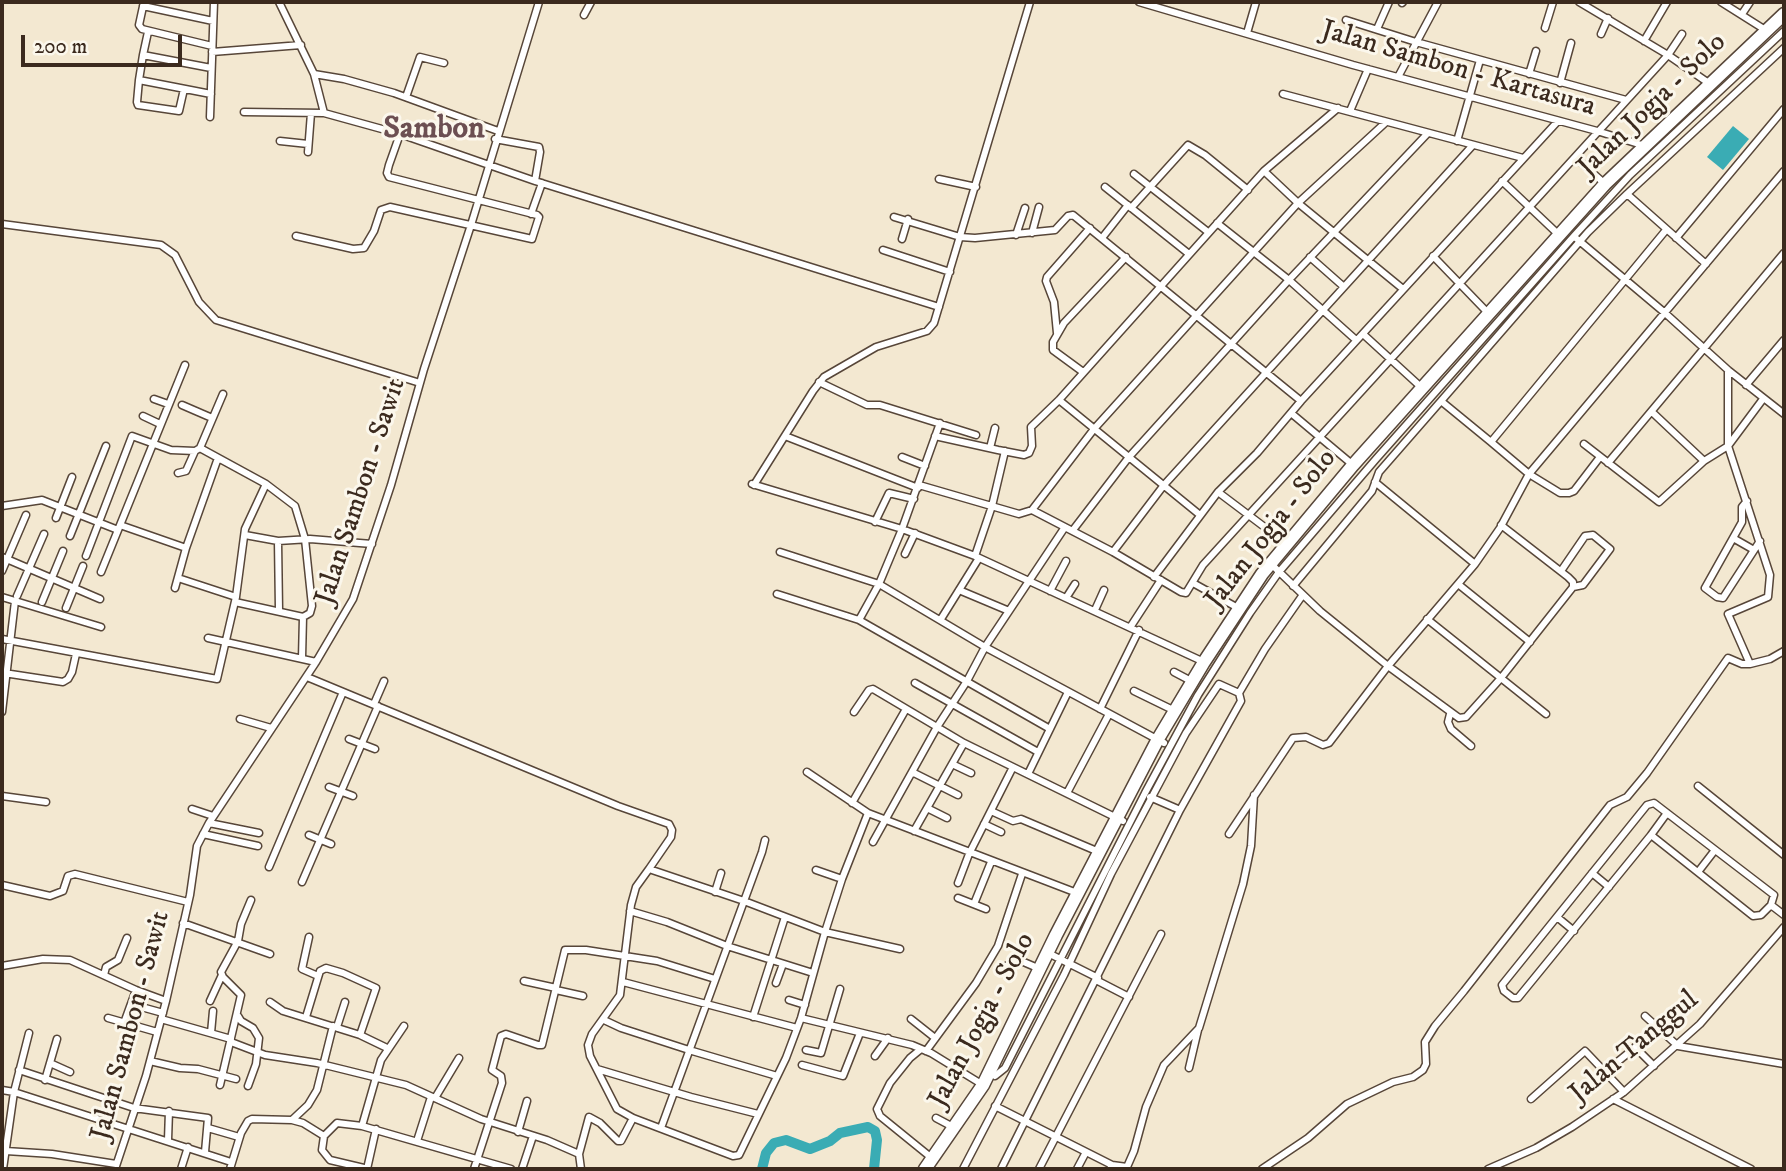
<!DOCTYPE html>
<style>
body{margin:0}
#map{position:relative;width:1786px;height:1171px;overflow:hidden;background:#f3e8d1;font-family:"IM FELL DW Pica",serif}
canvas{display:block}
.frame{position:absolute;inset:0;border:4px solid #3b2a1e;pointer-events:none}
.scale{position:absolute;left:21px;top:35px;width:161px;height:32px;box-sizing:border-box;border:4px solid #3b2a1e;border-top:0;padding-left:9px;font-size:21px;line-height:24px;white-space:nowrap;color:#3b2a1e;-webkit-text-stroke:5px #fbf7ec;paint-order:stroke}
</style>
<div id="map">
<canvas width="1786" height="1171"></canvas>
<div class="frame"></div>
<div class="scale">200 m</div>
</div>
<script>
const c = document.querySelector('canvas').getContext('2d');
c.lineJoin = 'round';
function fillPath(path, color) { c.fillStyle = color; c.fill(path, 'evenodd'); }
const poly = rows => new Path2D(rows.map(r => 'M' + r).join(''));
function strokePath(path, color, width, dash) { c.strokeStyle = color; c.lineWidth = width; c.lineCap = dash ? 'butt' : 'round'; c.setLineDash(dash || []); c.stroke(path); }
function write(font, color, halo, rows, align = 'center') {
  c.font = font + ' "IM FELL DW Pica",serif'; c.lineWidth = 6; c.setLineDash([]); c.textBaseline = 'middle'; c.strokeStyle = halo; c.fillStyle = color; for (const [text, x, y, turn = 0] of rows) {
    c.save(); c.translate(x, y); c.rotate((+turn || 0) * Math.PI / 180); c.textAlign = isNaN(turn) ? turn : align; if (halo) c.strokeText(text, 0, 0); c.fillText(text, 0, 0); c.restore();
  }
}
fillPath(poly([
 [1733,126,1749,139,1723,170,1707,157]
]), '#3aacb4');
strokePath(poly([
 [762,1169,766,1153,774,1143,786,1140,810,1149,830,1141,840,1133,868,1127,875,1131,877,1140,874,1169]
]), '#3aacb4', 10);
const street = poly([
 [144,2,139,25,142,29,212,46],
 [279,2,314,74,324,113,400,134,535,181,939,307],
 [1139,2,1353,65,1597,131,1645,146],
 [1579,2,1668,55,1710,84],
 [1721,2,1767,31],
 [1402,3,1403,2],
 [143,6,213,21],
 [1742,14,1750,2],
 [584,15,591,2],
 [1346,20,1416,42,1626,100],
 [1545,28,1553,2],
 [1377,29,1389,2],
 [1247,33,1256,2],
 [1601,34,1608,18],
 [1644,41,1667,2],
 [212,52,301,45],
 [143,55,148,32],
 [314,74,344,79,394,93,498,131],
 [1529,74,1536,51],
 [1398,77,1438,2],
 [139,80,137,102,138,105,179,111,184,89],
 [1560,83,1571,43],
 [211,94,139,80,143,55,211,68],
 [1283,94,1523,158],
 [406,97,420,57,444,63],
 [1350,111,1368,69],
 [244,112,324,113],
 [210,117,214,2],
 [495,139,539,147,540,152,535,181],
 [280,141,308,144],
 [1457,141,1480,60],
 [308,152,311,113],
 [1575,157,1605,184],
 [1264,171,1298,203,1403,289],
 [1134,174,1208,232],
 [939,179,976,187],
 [1502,181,1559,235],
 [1105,187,1189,254],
 [1131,208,1188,145,1205,155,1248,190],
 [531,214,542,183],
 [894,217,960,237,975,238,1055,230,1068,216,1073,215,1301,401],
 [1217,223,1289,280,1356,340],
 [2,224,161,245,175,255,199,302,216,320,420,383],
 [1032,233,1039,207],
 [1016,235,1025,208],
 [296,236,353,249,364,248,374,231,381,210,390,207,532,239,539,217,537,215,389,177,387,173,389,165,400,134],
 [1102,238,1128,205],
 [1676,238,1784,109],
 [902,239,908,219],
 [1577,239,1665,313,1728,370,1784,414],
 [883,250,950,272],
 [1433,256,1488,313],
 [1310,257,1344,287],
 [1706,264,1627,194,1784,48],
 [1057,333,1054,302,1046,281,1047,277,1090,228],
 [1363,334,1422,388],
 [1728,370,1728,446,1763,399],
 [1083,372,1053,350,1053,342,1064,323,1126,257],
 [819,382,867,405,880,405,976,435],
 [1746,385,1784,340],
 [154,399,168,404],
 [1059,400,1200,515],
 [182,405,212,418],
 [1652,412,1704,461],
 [1291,413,1353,465],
 [143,416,160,424],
 [785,436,918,488],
 [935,436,998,450,1024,455,1029,453,1032,446,1031,427,1059,400,1264,171,1338,108],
 [1491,442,1441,401,1588,232,1627,194],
 [1584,444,1659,502,1704,461,1728,446,1770,575,1768,597,1728,614,1750,664],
 [200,448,266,484,295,506,305,539,312,606,310,613,303,617],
 [990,448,995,428],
 [902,457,925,466],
 [1600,457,1574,491,1569,493,1560,493,1529,474,1784,171],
 [1608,463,1784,253],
 [178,473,186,471,195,451,200,448,223,394],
 [752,484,902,529,975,556,1204,662],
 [754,485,813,391,824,377,876,347,927,331,934,323,1030,2],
 [919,485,1019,514,1032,510,1094,429,1298,203,1385,123],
 [1218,492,1287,544],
 [1747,501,1742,507,1742,522,1705,588,1717,597,1723,598,1760,541],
 [2,506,42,500,118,530],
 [1032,510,1113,552,1181,592,1186,593,1203,565,1668,55,1682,34],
 [56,518,72,477],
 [875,522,889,493,914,499],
 [120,525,186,548],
 [1073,530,1129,457,1287,282,1428,133],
 [245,535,278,541,310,539,372,544],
 [70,536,106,446],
 [1733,538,1754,550],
 [278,541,279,610],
 [780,552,879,584,985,647,1164,743],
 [1113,552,1164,485,1473,145],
 [905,554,915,533],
 [86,556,132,436,171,450,195,451],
 [975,556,992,506,1005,451],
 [2,557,100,599],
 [1270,563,1320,611,1388,666,1475,564,1375,482],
 [1475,564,1500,528,1529,474,1491,442,1666,230],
 [2,571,26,515],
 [1561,571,1585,536,1593,535,1610,549,1583,585,1573,587],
 [101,572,185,365],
 [1154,577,1218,492,1257,453,1301,401,1558,121],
 [178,578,236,597],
 [1193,583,1238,608],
 [1458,584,1530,642],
 [1293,586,1372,491,1379,472,1441,401],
 [175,588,186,548,218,458],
 [959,590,1009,611],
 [1050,591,1066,561],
 [777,594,859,620,1050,729],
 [17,596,44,534],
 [2,597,101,627],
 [1066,598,1075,584],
 [42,602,63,551],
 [235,602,303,617,302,658],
 [66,608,83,566],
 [1095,610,1104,590],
 [941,619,979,558],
 [1427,619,1546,714],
 [859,620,879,584,902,529,940,423],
 [1131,626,1161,580],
 [208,638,316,662],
 [2,639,217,679,236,597,245,529,266,484],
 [1174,672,1193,682],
 [4,673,63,682,68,679,72,672,76,654],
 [307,677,618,806,669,824,672,830,671,837,649,869],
 [915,683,1038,752],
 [1134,691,1175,711],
 [374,704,384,681],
 [1100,709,1139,630],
 [2,712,15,601],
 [854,712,869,690,873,689,964,743,1123,821],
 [1450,714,1448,722,1451,729,1471,746],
 [240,719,271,728],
 [349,739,375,749],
 [952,764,971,773],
 [807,772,868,813,1077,893],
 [912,772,958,795],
 [1028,774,1068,692],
 [1698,786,1784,855],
 [329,787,353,796],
 [1067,793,1109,714],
 [2,796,46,802],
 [1150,797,1180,810],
 [852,803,906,709],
 [927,808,947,818],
 [192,809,213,816],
 [991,811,1013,821,1021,819,1099,852],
 [868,813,842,879,825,932,801,1018,786,1058,739,1155,733,1156,633,1118,617,1109,590,1056,588,1045,592,1034,620,995,631,905,636,887,649,869,744,901,825,932,900,949],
 [1667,813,1774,895,1771,905,1761,915,1753,916,1651,835,1667,813],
 [209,823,259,833],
 [984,824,1001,832],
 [914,831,964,743],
 [203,834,258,846],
 [1229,834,1293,738,1306,737,1323,745,1329,743,1388,666,1459,718,1466,717,1501,678,1573,587,1573,582,1568,577,1501,525],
 [309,835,331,844],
 [1651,835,1518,998,1513,998,1504,991,1502,985,1647,805,1654,803,1667,813],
 [873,842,937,727,967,681,985,647,1065,527],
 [269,867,343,692],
 [816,870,842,879],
 [1698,872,1715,850],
 [1592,873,1609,887],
 [302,882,378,706],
 [958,883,969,854,1013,767],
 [2,885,50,896,63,891,68,876,75,874,188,902],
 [715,892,721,873],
 [958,898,986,909],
 [974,904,991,862],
 [1771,905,1784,915],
 [630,911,667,922,727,946,813,973],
 [1557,917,1574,931],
 [183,923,270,954],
 [309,937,302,969,318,976],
 [1048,953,1098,978],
 [2,966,43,959,70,960,136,990,166,1001],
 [999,969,1019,960,1040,969],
 [104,975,106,967,118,960,127,938],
 [1096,980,1129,997],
 [524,981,556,988],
 [623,982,797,1028],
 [776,983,783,964],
 [556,990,583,996],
 [789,1000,805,1005],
 [210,1001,222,975],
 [270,1002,283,1011,360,1035,387,1048],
 [145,1008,163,1013],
 [238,1016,241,1021,253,1028,259,1038,256,1064,248,1086],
 [1645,1016,1678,1046,1784,1064],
 [306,1017,320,971,326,968,343,973,376,988,360,1035],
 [753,1017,785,917],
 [108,1018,157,1032],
 [801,1018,912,1045,931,1053,983,1085],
 [161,1019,231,1039],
 [911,1019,935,1038],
 [604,1020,621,1028,689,1050,777,1076],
 [124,1023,136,990],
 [337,1027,345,1002],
 [29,1033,14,1092,231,1162],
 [211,1033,213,1011],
 [231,1042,265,1055,317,1063,406,1085,481,1119,547,1140,579,1154],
 [1635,1047,1654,1066],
 [921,1049,910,1058,890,1083,877,1109,880,1116,933,1159],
 [806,1050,821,1053,840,989],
 [926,1051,976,983,998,946,1022,874],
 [875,1056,888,1038],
 [150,1061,180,1068,198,1069,236,1079],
 [50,1063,70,1072],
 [802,1065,843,1076,860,1033],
 [1189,1068,1198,1030],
 [597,1069,691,1097,758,1114],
 [19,1070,134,1108,208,1118,205,1152],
 [1605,1072,1659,1028],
 [995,1076,1005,1068,1145,793,1198,695,1250,613,1279,572,1376,459,1574,236,1630,175,1784,31],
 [45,1080,57,1039],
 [220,1085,241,995,223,977,221,972,238,941,241,924,251,900],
 [2,1090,14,1092,3,1169],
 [435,1098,459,1058],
 [1531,1099,1585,1051,1624,1092],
 [1613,1099,1751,1169],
 [995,1106,1112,1165,1110,1169],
 [936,1118,953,1127],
 [292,1120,308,1105,317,1090,333,1026],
 [362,1126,381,1060,404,1026],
 [208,1128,239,1137],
 [661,1128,762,852,765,840],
 [518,1132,527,1101],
 [324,1136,337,1123,362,1126,511,1169],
 [168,1140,169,1111],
 [417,1141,431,1097],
 [6,1151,52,1154,116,1164],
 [1112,1165,1127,1167,1134,1151,1146,1107,1164,1065,1199,1028,1243,884,1251,846,1254,795],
 [115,1169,146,1076,166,1001,190,895,197,846,209,823,316,662,353,599,391,485,424,369,471,225,539,2],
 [181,1169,188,1147],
 [230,1169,241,1133,248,1121,252,1119,292,1120,303,1123,324,1136,322,1150,330,1160,368,1169],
 [367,1169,376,1129],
 [474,1169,502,1083,501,1076,492,1070,501,1036,506,1034,538,1045,542,1045,565,950,586,950,657,961,715,979],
 [522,1169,533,1136],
 [581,1169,579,1154,589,1117,600,1123,618,1141,621,1141,633,1118],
 [963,1169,1064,975,1111,874,1186,733,1219,684,1239,693],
 [1001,1169,1180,810,1241,701,1239,693,1265,649,1302,596],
 [1039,1169,1161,934],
 [1077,1169,1086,1152],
 [1262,1169,1308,1138,1347,1104,1393,1082,1413,1077,1423,1070,1426,1064,1425,1042,1435,1026,1464,991,1610,805,1627,797,1647,773,1728,658,1742,664,1750,664,1770,659,1784,651],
 [1488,1169,1536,1148,1572,1127,1624,1092,1700,1024,1784,927]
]);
const highway = poly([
 [925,1169,983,1085,1056,935,1158,739,1204,662,1262,574,1353,465,1605,184,1784,14]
]);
strokePath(street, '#574639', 9);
strokePath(highway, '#574639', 15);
strokePath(street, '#fff', 6);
strokePath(highway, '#fff', 12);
write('28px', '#3b2a1e', '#fbf7ec', [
 ["Jalan Sambon - Kartasura",1458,70,16],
 ["Jalan Jogja - Solo",1653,106,-44],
 ["Jalan Sambon - Sawit",362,492,-72],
 ["Jalan Jogja - Solo",1272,530,-52],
 ["Jalan Jogja - Solo",983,1021,-62],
 ["Jalan Sambon - Sawit",132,1026,-75],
 ["Jalan Tanggul",1635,1048,-40]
]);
write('bold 32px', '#6c4f52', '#fbf7ec', [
 ["Sambon",434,130]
]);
</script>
